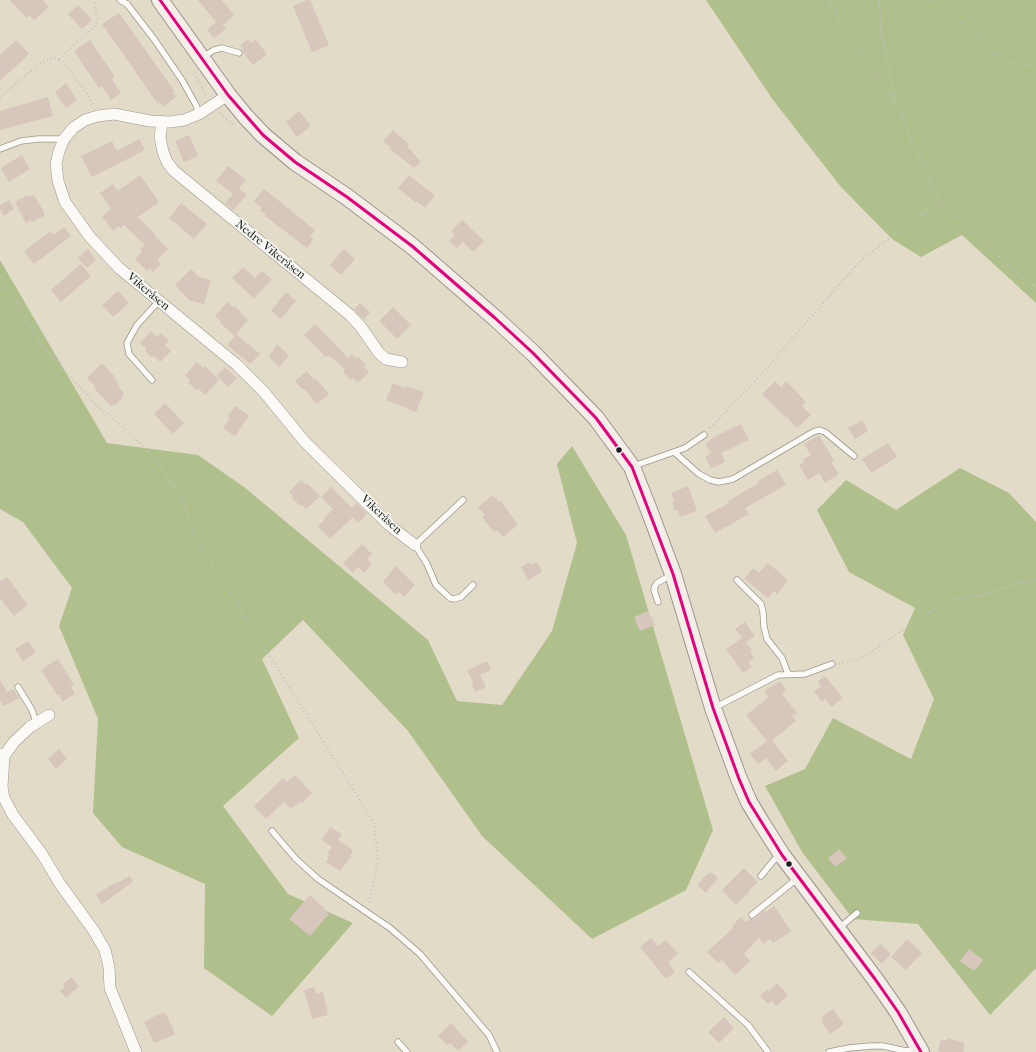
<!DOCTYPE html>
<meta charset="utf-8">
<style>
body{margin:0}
canvas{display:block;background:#e2dbc8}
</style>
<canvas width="1036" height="1052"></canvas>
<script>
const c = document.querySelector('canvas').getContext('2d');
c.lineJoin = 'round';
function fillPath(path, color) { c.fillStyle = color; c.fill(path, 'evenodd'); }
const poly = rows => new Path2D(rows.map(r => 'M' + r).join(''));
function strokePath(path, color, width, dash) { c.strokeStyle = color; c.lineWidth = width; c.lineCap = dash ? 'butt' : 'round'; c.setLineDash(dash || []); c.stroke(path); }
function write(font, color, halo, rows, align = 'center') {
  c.font = font + ' "IM FELL French Canon",serif'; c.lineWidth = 3.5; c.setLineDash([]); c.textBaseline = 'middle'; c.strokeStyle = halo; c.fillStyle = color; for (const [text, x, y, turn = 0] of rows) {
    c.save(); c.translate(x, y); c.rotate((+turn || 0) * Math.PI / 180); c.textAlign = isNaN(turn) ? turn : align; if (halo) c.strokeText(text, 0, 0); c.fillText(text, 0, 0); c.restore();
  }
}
fillPath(poly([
 [706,0,1036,0,1036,303,962,235,921,257,892,239,841,187,773,100],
 [0,260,107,443,198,455,244,487,428,640,457,701,502,705,552,631,577,543,557,464,572,446,626,535,713,830,686,890,592,939,482,836,408,731,303,620,262,659,299,738,223,806,288,894,353,923,272,1016,204,968,205,884,122,847,93,813,98,719,59,626,72,588,23,522,0,509],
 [960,468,1009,493,1036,522,1036,970,1035,969,990,1015,918,924,853,919,802,852,765,786,805,769,833,718,911,759,934,699,903,635,915,608,849,572,817,510,846,480,896,510]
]), '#b0c08d');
fillPath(poly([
 [10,0,43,0,49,7,34,20,30,15,27,18],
 [198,0,222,0,234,15,223,25,226,29,214,38,207,30,216,22],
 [308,0,310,0,329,45,312,52,293,6],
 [78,5,92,20,82,29,68,14],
 [119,13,175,92,173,93,176,97,163,107,160,102,158,104,102,24],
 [248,39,251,43,255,39,267,54,253,65,243,52,242,50,243,49,240,46],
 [16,40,29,54,0,81,0,55],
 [90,40,115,77,112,79,121,93,111,100,102,86,99,88,74,51],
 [66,83,77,100,66,108,55,92],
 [48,97,53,116,0,130,0,111],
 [299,111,311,126,297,137,286,122],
 [393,130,409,144,407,146,421,162,414,168,390,149,391,147,383,141],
 [189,135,198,156,184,162,175,141],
 [139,139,145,150,92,177,81,156,112,141,117,151],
 [22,155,30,169,9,182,1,168],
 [228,166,246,180,239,188,247,195,233,210,225,203,233,194,216,181],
 [140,175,159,202,138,217,155,234,154,235,168,249,157,260,161,264,153,272,150,268,147,271,135,259,142,252,140,250,145,245,124,225,120,228,119,226,113,231,102,216,111,209,100,193,113,184,118,191],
 [409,175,435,196,425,208,416,201,416,203,398,188],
 [264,189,315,230,310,237,313,240,307,248,265,216,266,215,260,210,262,208,254,201],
 [28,195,29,197,34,195,44,212,44,216,32,222,31,220,26,223,15,202],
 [9,200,14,209,4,216,0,209,0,205],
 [181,203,207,224,194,239,169,218],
 [462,220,484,241,473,252,463,242,457,248,449,241,455,235,451,231],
 [64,227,71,236,34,264,24,251,51,231,54,235],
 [88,249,96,260,87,268,78,258],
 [344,249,355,259,341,275,330,265],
 [81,264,91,276,61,302,51,290],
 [243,267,255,278,262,271,272,279,254,299,232,278],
 [191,269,199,277,211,280,204,304,189,300,175,285],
 [118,291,129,303,113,317,102,305],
 [286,292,296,301,281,319,271,311],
 [227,302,233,307,234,305,248,320,236,334,260,354,250,364,227,345,235,336,220,323,221,321,215,316],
 [360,303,370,312,364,320,354,309],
 [393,307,411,325,397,339,379,321],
 [315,324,348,358,352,355,356,359,358,357,366,365,364,367,369,372,358,383,353,378,351,380,343,372,345,370,329,355,326,357,304,335],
 [151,331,157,337,161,333,169,341,165,345,171,351,160,362,154,356,152,358,145,351,147,349,140,343],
 [277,344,289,356,279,367,269,357],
 [197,362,203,368,205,366,219,380,205,395,199,389,197,391,188,382,190,380,185,375],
 [102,363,115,377,114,378,118,383,117,384,120,387,119,388,124,393,122,396,123,397,114,406,113,404,111,406,94,388,95,387,87,378],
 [225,367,237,378,228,387,217,376],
 [307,371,313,379,315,378,329,394,317,404,303,388,302,389,295,381],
 [775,381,781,387,786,381,806,402,802,406,811,415,797,428,786,416,785,417,762,394],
 [393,383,406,388,407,386,424,392,416,412,386,400],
 [165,403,184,423,173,434,154,414],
 [235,406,249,416,235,436,223,428,230,418,228,416],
 [862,420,868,431,855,439,848,428],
 [741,424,749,440,721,453,725,462,711,468,705,457,712,453,705,445,712,438],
 [819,435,834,461,832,462,832,464,839,474,825,483,819,473,808,480,799,465,804,462,803,460,811,455,804,444],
 [888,443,897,457,871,473,862,459],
 [777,470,786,485,745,508,749,514,715,533,705,516,729,503,728,501,759,483,758,481],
 [301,480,306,485,307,483,320,496,306,509,301,504,300,506,292,498,294,497,289,492],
 [688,486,697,511,680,517,678,510,675,511,672,502,675,501,671,493],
 [331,487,352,508,357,503,367,514,358,523,353,517,330,539,318,526,325,519,324,518,333,509,321,497],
 [493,495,499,502,501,501,518,525,503,537,497,530,494,532,482,517,485,515,478,507],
 [362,544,372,554,367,559,372,564,364,573,358,567,353,573,343,563],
 [530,562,531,565,537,562,542,572,528,580,521,567],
 [768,563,788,580,777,594,774,591,768,598,744,579,753,568,759,573],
 [396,566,415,585,404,597,398,592,396,595,383,582],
 [7,577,28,605,14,616,0,598,0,581],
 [648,611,655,625,640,631,634,617],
 [745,622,755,636,746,642,752,650,750,651,754,658,748,662,752,667,743,673,726,649,742,638,735,629],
 [28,641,36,652,23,661,15,649],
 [58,659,74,685,71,687,75,694,62,702,59,694,57,695,41,670],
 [487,661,491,670,480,675,486,687,475,692,472,685,473,682,467,670],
 [825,676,843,698,831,707,825,699,822,702,814,691,821,686,818,681],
 [0,680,7,692,13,689,19,698,4,706,0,700],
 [780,681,786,690,782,694,797,713,792,716,796,721,772,740,788,761,776,771,766,758,758,764,750,754,767,741,746,715,769,697,764,691],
 [59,749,67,759,56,769,48,759],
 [295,775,312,793,302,803,300,801,291,809,284,802,266,819,254,806,283,778,287,782],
 [330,827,342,834,338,840,353,850,350,856,351,857,340,871,326,862,330,855,327,854,332,847,322,840],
 [839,849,847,858,835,867,828,858],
 [744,868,758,882,750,889,751,890,736,905,722,890],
 [711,872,718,878,706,893,697,885,708,873,709,874],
 [130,876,133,882,102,904,96,895,113,884,113,885],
 [310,895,325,909,324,910,329,914,310,936,289,919],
 [774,906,791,931,773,943,770,939,763,944,759,938,744,954,750,961,735,975,722,960,718,963,707,952,734,927,732,926,741,917,745,922,750,919,754,919,765,910,766,912],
 [651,938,658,946,666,940,678,954,669,961,670,963,669,964,675,972,666,979,640,947],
 [907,939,922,953,906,970,891,957],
 [880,944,891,954,882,964,871,953],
 [969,949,983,960,974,971,960,961],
 [71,977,79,986,66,998,60,991,65,987,63,984],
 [777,983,788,995,776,1006,772,1001,768,1004,760,996,768,989,769,991],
 [314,987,316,994,323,992,328,1015,312,1019,304,990],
 [833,1009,844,1024,830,1034,821,1021,823,1019,822,1017],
 [163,1012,164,1014,166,1014,175,1034,154,1043,144,1022],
 [724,1017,734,1028,719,1043,708,1032],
 [451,1023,468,1042,458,1051,450,1043,447,1045,438,1036],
 [947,1038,965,1043,963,1052,943,1052,938,1051,941,1039,947,1041]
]), '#d6c6bc');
const service = poly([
 [120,0,127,4,154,39,182,80,196,105,199,114],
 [203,57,214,50,222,48,239,53],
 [0,149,21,141,38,139,64,139],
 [152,380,129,354,127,343,137,325,159,301],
 [674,452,699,474,710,480,719,482,733,479,813,432,819,430,825,432,854,456],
 [634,466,685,448,704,435],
 [463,500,415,545,427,564,436,585,450,598,454,599,461,597,473,585],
 [737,580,761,604,763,612,764,627,767,639,782,658,788,674],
 [658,602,654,590,655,586,657,583,673,574],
 [18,687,32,710,36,722],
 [714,708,778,675,805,674,832,664],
 [272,831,296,859,318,879,390,928,420,954,489,1035,497,1052],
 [761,876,774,860,780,856],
 [752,915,798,878],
 [839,928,857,913],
 [689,972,748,1025,768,1052],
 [398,1042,407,1052],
 [829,1052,849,1048,871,1046,883,1046,906,1051,917,1049]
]);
const minor = poly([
 [228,95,199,114,184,120,170,122,150,121,114,114,98,116,85,120,73,128,64,139,59,151,56,164,58,181,65,202,90,237,119,268,237,365,264,392,304,441,389,525,415,545],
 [162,122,160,137,163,152,167,162,174,171,350,315,361,327,379,353,386,359,402,362],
 [0,754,4,756,2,787,4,798,13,815,42,854,60,884,94,931,105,950,109,967,110,988,136,1052],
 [4,756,14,742,30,727,49,715]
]);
const secondary = poly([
 [160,0,228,95,246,117,263,135,295,162,347,197,412,246,495,318,533,353,596,418,632,467,649,510,673,574,713,708,739,779,749,802,761,822,782,855,875,979,898,1012,921,1052]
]);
strokePath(service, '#9a968c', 7);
strokePath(minor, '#9a968c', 12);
strokePath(secondary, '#9a968c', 18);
strokePath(poly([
 [828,0,850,41,897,106,939,201,1001,258,1036,288],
 [879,0,881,29,896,105],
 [932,0,941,9,970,29,988,48,1007,63,1036,66],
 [59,59,96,25,97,20,94,0],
 [194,73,206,96],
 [0,97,42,62,55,58,64,63,88,95,93,106],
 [220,113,235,126],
 [0,285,18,305,41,344,98,407,115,420,145,448,178,490,196,538,374,823,378,860,369,904],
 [710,428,761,375,852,270,865,257,939,201],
 [839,664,859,659,871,652,947,600,983,595,1036,578]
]), '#c4c2bf', 2, [1, 3]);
strokePath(service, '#fbfaf7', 5.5);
strokePath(minor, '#fbfaf7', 11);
strokePath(secondary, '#f3efe8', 16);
strokePath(poly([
 [160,0,228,95,263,135,295,162,347,197,412,246,495,318,533,353,596,418,632,467,673,574,713,708,739,779,749,802,782,855,875,979,898,1012,921,1052]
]), '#e5007d', 3);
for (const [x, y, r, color] of [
 [619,450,3.5,"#1c1c1c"],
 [789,864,3.5,"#1c1c1c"]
]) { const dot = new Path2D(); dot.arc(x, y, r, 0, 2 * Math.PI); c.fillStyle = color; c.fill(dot); strokePath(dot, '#f6f6f2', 1.5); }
write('12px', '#1c1c1c', '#f6f6f2', [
 ["Nedre Vikeråsen",270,250,39],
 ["Vikeråsen",148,292,40],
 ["Vikeråsen",381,515,43]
]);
</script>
